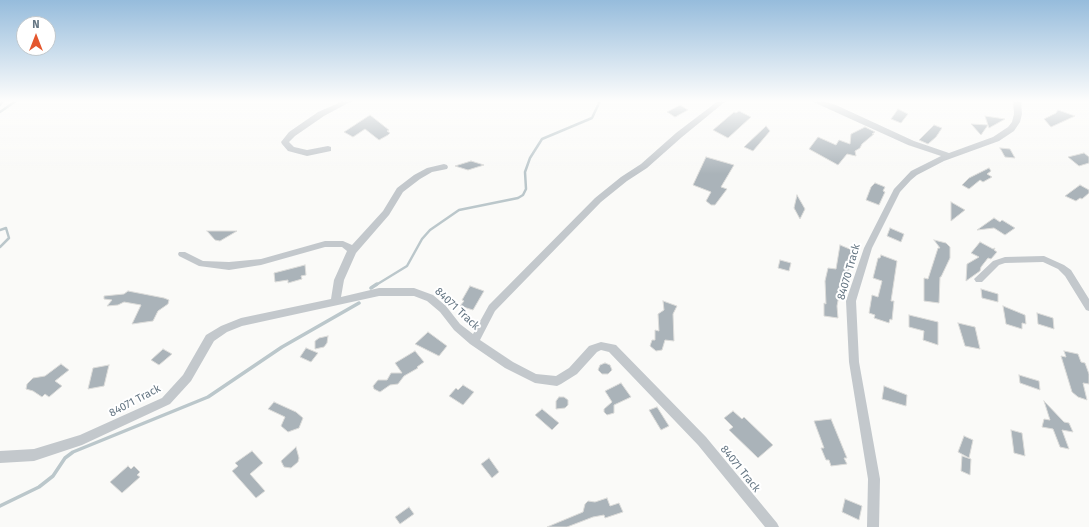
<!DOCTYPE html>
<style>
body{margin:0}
#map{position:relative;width:1089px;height:527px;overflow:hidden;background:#fafaf8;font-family:"Fira Sans",sans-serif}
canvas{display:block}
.north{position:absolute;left:16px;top:16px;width:40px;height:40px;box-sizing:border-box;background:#fff;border:1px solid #c1c8cd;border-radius:50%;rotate:0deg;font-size:11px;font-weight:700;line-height:16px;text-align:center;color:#657683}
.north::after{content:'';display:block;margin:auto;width:14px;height:18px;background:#e4572e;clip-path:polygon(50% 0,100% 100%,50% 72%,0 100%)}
</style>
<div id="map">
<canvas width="1089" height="527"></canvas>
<div class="north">N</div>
</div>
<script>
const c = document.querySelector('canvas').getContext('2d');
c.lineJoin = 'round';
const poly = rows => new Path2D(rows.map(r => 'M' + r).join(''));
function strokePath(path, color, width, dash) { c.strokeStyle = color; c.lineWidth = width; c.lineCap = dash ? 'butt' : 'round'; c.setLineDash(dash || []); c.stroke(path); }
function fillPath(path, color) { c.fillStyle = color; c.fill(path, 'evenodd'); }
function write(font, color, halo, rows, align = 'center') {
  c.font = font + ' "Fira Sans",sans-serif'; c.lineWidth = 4; c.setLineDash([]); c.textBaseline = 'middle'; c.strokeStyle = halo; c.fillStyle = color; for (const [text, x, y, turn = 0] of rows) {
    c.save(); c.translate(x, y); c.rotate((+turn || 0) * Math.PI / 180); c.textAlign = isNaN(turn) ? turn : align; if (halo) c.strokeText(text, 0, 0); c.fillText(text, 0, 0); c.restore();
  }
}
strokePath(poly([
 [0,105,3,101],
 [0,112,16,101],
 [0,230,6,228,9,238,0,247],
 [376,285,407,266,422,239,430,230,459,210,518,198,523,195,526,189,525,172,530,158,542,139,592,118,600,101]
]), '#bbc7cb', 2.5);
strokePath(poly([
 [371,288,377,284],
 [0,506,39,487,53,476,65,458,73,452,208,397,282,347,359,303]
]), '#bbc7cb', 3.5);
const building = poly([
 [680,105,688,110,675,117,667,112,680,105],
 [898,109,908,114,901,123,891,119,898,109],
 [1058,110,1075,116,1051,127,1044,119,1056,113,1058,110],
 [739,111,751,117,728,138,713,130,734,112,736,113,739,111],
 [370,115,389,130,387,131,390,133,388,135,379,140,365,129,353,137,344,132,370,115],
 [985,116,1005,119,989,128,988,125,981,135,971,124,988,125,985,116],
 [934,125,942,128,936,137,928,144,919,140,934,125],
 [766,126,770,131,753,151,744,147,766,126],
 [865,127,875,132,872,134,874,134,862,144,860,148,855,151,856,156,847,154,838,165,809,149,818,137,836,145,839,140,850,144,851,134,865,127],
 [1000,148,1010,149,1015,158,1005,157,1000,148],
 [1084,153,1089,157,1089,163,1079,166,1068,157,1084,153],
 [706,157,734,165,721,187,727,189,715,205,711,205,706,201,711,192,693,185,706,157],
 [471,161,484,165,468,170,455,166,471,161],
 [989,168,991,171,987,174,992,177,983,182,980,180,969,189,962,185,969,178,989,168],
 [875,183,885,187,883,191,885,192,879,205,866,200,871,187,875,183],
 [1080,185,1089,190,1089,193,1082,199,1080,198,1076,201,1065,196,1080,185],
 [797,195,805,209,800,219,794,208,797,195],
 [951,202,965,210,951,221,951,202],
 [994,218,1000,222,1002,220,1015,228,1005,235,994,228,977,230,994,218],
 [890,228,904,234,901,242,887,236,890,228],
 [207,231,237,231,220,241,215,240,207,231],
 [934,240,946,243,950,247,950,258,941,277,940,277,939,303,924,301,924,278,928,279,938,248,940,248,934,240],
 [980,242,993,249,995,248,994,250,997,252,991,259,988,258,981,267,980,271,966,281,967,264,979,257,971,253,980,242],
 [840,245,852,250,846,287,841,285,837,306,838,318,824,316,824,303,826,304,825,281,828,268,836,269,840,245],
 [881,255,897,261,891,301,894,301,892,320,890,319,889,323,874,318,875,315,869,313,872,295,878,297,882,281,873,278,878,258,880,258,881,255],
 [780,260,791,263,789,271,778,268,780,260],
 [305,265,306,275,301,276,302,279,288,283,288,280,275,282,274,273,305,265],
 [470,286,484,291,473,310,460,306,464,301,462,300,470,286],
 [981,289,998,294,998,302,982,298,981,289],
 [128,291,164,298,169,300,168,304,158,311,153,321,132,324,141,305,124,302,118,305,107,306,112,300,104,299,104,296,124,294,128,291],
 [663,301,677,306,673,314,674,341,665,340,662,350,656,351,650,346,652,340,655,340,655,330,659,331,658,314,664,310,663,301],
 [1003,306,1025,315,1026,324,1022,323,1022,329,1006,324,1003,306],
 [1037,313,1053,318,1054,329,1038,324,1037,313],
 [909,315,938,322,938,345,923,340,924,331,909,327,909,315],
 [958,323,975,327,980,349,965,346,958,323],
 [428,332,447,346,439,356,415,344,428,332],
 [328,336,327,343,324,347,315,349,315,341,319,338,328,336],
 [306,348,318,353,311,362,300,357,306,348],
 [163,349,172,354,159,365,151,360,163,349],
 [415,351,424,362,417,367,418,368,404,376,398,384,390,385,380,392,374,389,373,386,378,380,387,380,391,373,402,373,395,363,415,351],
 [1064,351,1078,354,1081,362,1085,363,1089,374,1089,384,1083,383,1087,400,1078,397,1072,392,1061,356,1066,357,1064,351],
 [605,363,610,365,612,370,608,374,602,374,598,370,600,365,605,363],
 [61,364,69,370,55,381,62,386,49,397,45,394,42,397,33,391,26,389,27,384,33,378,45,376,61,364],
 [109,365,104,386,88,389,93,368,109,365],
 [1019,375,1039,381,1040,390,1020,383,1019,375],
 [621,383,631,397,614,405,614,413,607,415,604,412,604,409,612,402,605,391,621,383],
 [463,385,474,392,463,405,449,396,456,388,458,390,463,385],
 [884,386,907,395,906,406,882,399,884,386],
 [559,397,564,397,568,400,568,405,565,408,556,409,556,401,559,397],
 [1044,401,1064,422,1069,423,1073,432,1062,430,1069,449,1060,447,1053,429,1042,427,1044,419,1050,420,1044,401],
 [274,402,296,412,303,418,299,428,288,432,281,426,285,417,268,409,274,402],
 [657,407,669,426,661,430,649,410,657,407],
 [542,409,559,423,552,430,535,415,542,409],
 [733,411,742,419,744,417,773,445,758,458,729,430,733,427,724,418,733,411],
 [831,419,847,458,844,458,847,464,831,466,829,460,826,460,821,448,824,448,814,421,831,419],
 [1011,430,1022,433,1025,456,1014,453,1011,430],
 [964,436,973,440,969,458,958,452,964,436],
 [296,447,299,458,298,462,291,468,284,467,281,461,296,447],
 [252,451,263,463,250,474,265,491,256,498,232,471,238,466,235,463,252,451],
 [962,456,971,459,970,475,961,471,962,456],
 [489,458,499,472,492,478,481,464,489,458],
 [128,466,131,469,134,466,140,472,137,475,140,477,122,493,110,482,128,466],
 [607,498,610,506,619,503,623,512,605,518,604,515,593,517,567,527,547,527,583,512,585,504,588,501,595,502,607,498],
 [845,499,862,506,859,520,842,512,845,499],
 [409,507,414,514,400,524,395,517,409,507]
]);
fillPath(building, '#aab3b9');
strokePath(building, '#dcdcda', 1);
fillPath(poly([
 [343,101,352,101,324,116,295,136,289,142,294,147,307,150,328,146,331,147,331,151,307,156,288,151,282,144,281,142,289,132,318,112,343,101],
 [718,101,726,101,682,137,647,168,627,181,601,202,495,311,480,340,513,362,536,374,556,376,569,368,589,346,601,342,616,345,706,437,777,523,779,527,765,527,698,445,609,352,601,350,597,352,577,374,561,384,557,386,535,383,505,368,470,344,454,330,440,312,427,301,414,296,379,296,242,326,227,332,214,341,191,381,170,404,82,445,34,461,0,463,0,451,34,449,80,435,162,398,183,375,206,335,221,326,241,318,331,299,334,280,347,251,342,247,325,247,261,265,229,270,199,266,179,256,178,254,179,252,185,252,203,261,229,262,261,259,325,241,343,241,352,245,383,211,397,188,414,175,427,168,444,164,447,165,448,167,447,169,432,172,420,179,403,192,389,215,356,253,344,280,341,297,379,288,414,288,433,295,446,306,460,324,473,334,489,305,595,198,621,177,641,164,676,133,718,101],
 [811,101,821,101,836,105,914,141,949,153,993,137,1008,127,1012,122,1014,114,1013,101,1021,101,1022,114,1020,122,1014,131,999,141,944,161,917,175,911,180,900,192,872,248,856,301,859,362,880,479,879,527,867,527,868,479,849,362,846,301,864,248,894,189,911,171,941,156,908,145,811,101],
 [1044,256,1064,265,1071,270,1089,299,1089,311,1086,310,1065,276,1058,269,1043,262,1005,263,999,265,982,282,976,282,974,279,993,261,1005,257,1044,256]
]), '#c3c8cc');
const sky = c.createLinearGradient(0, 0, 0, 174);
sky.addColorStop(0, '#96bcdc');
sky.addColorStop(0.58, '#fdfdfc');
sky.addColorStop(1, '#fdfdfc00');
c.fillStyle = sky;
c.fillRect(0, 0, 1089, 174);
write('11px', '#657683', '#fff', [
 ["84070 Track",849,272,-74],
 ["84071 Track",457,309,43],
 ["84071 Track",135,401,-28],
 ["84071 Track",740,469,51]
]);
</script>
